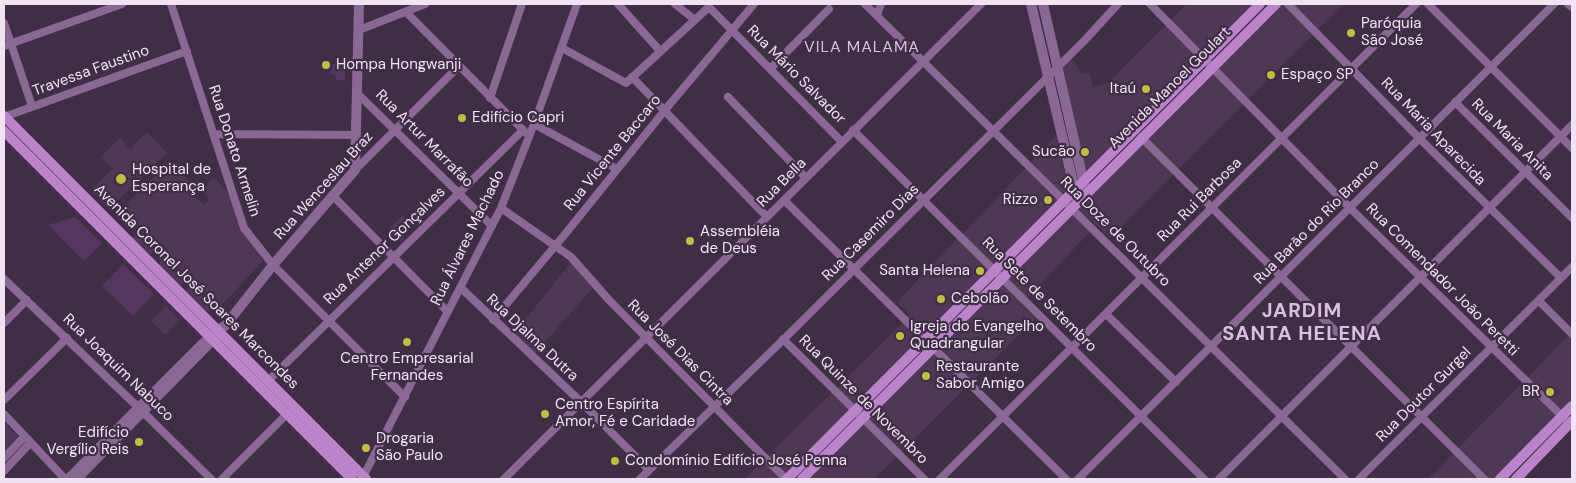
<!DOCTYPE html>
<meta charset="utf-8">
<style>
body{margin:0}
#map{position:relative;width:1576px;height:483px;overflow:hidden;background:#402d46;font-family:"DM Sans",sans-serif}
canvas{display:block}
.frame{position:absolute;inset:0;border:5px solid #f0e4f3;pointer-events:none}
</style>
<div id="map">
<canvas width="1576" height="483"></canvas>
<div class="frame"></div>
</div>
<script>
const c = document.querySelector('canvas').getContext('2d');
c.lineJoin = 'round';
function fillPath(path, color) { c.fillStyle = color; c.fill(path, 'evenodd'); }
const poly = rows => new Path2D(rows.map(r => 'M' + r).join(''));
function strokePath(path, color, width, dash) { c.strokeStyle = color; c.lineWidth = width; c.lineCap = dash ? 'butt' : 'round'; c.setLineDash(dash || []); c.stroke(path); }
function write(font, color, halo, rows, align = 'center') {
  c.font = font + ' "DM Sans",sans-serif'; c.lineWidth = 4.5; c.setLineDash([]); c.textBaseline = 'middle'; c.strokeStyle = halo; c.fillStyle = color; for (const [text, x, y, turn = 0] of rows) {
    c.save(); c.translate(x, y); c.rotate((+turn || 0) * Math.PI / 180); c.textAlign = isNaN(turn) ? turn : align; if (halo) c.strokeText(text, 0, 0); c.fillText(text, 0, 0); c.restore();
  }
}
fillPath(poly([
 [1187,4,1253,4,1084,175,1060,67,1071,58,1082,74,1089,72,1093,87,1108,83],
 [1282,4,1343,4,1110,238,1078,208],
 [147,132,167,153,109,209,91,190,112,169,101,157,120,138,130,149],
 [1056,136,1069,190,779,479,745,479,910,315,897,302],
 [170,161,194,186,192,195,204,205,209,199,202,191,213,177,231,196,238,223,263,261,217,310,206,312,185,291,189,286,186,283,179,284,160,266,160,255,159,253,155,250,150,255,132,238,137,232,117,213],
 [1073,212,1091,231,1021,304,1036,318,874,479,807,479],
 [571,262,594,287,535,353,514,334],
 [166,306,180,320,165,335,151,321],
 [1572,332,1572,400,1495,479,1428,479],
 [4,422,19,437,4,451]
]), '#4f3856');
fillPath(poly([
 [345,63,345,80,337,80,335,75,330,74,333,64],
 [402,216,411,225,404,232,404,239,401,242,389,229],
 [75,217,102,243,84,261,48,225],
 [123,264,154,294,133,316,102,286]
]), '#55365e');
strokePath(poly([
 [171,4,244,228,273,265,405,397],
 [618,4,660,51],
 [675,4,695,20],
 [865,4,1345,479],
 [1150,4,1350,208,1566,420],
 [1288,4,1419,138,1561,278],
 [1428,4,1572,148],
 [1568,4,1572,7],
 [406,12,526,133],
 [877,15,881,4],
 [4,23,32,106],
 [359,30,425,4],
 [4,46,122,4],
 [562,48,626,83,709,7,842,142],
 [770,69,829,9],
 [632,77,767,217],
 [357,93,492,226],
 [728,97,806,178],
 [490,98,522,4],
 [1455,102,1572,218],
 [4,117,187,51],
 [534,124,617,169],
 [853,130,1204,479],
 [214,134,356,135],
 [1141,137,1484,479],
 [355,170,459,66],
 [332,195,448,312],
 [784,200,1066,479],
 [501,208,571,257,609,300,786,479],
 [4,279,143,412,211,479],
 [461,288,581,402,649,470],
 [1539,301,1572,334],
 [1106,314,1176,382],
 [493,320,566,233,665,110,754,4],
 [4,323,27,300],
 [783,339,924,479],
 [268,381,522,131],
 [4,400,67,338],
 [4,414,65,479],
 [4,458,24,437],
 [4,471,30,443],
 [67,479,138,407,203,342,214,333],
 [78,479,216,338],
 [222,479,287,414],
 [362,479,501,208,534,124,577,4],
 [504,479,981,4],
 [640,479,788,335,1085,40,1118,4],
 [940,479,1416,4],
 [1078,479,1554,4],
 [1219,479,1572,125],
 [1359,479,1572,267]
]), '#8a6894', 8);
strokePath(poly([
 [1031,4,1075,191,1074,197],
 [1043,4,1085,188],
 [217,330,225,326,273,265,355,170,359,4]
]), '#8a6894', 10);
strokePath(poly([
 [4,116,366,479],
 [4,131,352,479],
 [787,479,1260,4],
 [802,479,1276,4],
 [1500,479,1572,406],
 [1516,479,1572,421]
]), '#ba83ca', 10);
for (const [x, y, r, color] of [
 [1351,33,5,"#c0be41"],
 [326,65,5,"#c0be41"],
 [1271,75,5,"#c0be41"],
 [1146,89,5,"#c0be41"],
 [462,118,5,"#c0be41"],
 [1085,152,5,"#c0be41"],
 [121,179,6,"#c0be41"],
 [1048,200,5,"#c0be41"],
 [690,241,5,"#c0be41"],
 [980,271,5,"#c0be41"],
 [941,299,5,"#c0be41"],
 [900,336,5,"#c0be41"],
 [407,342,5,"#c0be41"],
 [926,376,5,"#c0be41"],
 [1550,392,5,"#c0be41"],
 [545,414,5,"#c0be41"],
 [139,442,5,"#c0be41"],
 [366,448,5,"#c0be41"],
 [615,461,5,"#c0be41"]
]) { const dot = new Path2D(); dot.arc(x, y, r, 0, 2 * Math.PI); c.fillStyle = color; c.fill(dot); strokePath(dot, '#402d46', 2); }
write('15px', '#f0e4f3', '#402d46', [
 ["Paróquia",1361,24],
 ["São José",1361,41],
 ["Hompa Hongwanji",336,65],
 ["Espaço SP",1281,75],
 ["Itaú",1136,89,"right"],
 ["Edifício Capri",472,118],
 ["Sucão",1075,152,"right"],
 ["Hospital de",132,170],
 ["Esperança",132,187],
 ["Rizzo",1038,200,"right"],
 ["Assembléia",700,232],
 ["de Deus",700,249],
 ["Santa Helena",970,271,"right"],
 ["Cebolão",951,299],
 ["Igreja do Evangelho",910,327],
 ["Quadrangular",910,344],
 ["Centro Empresarial",407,359,"center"],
 ["Fernandes",407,376,"center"],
 ["Restaurante",936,367],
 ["Sabor Amigo",936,384],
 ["BR",1540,392,"right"],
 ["Centro Espírita",555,405],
 ["Amor, Fé e Caridade",555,422],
 ["Edifício",129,433,"right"],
 ["Vergílio Reis",129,450,"right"],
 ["Drogaria",376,439],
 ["São Paulo",376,456],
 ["Condomínio Edifício José Penna",625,461]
], 'left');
write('15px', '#f0e4f3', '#402d46', [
 ["Travessa Faustino",91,71,-20],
 ["Rua Mário Salvador",796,75,45],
 ["Avenida Manoel Goulart",1170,88,-45],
 ["Rua Maria Aparecida",1433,132,46],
 ["Rua Artur Marrafão",424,139,45],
 ["Rua Maria Anita",1512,140,45],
 ["Rua Donato Armelin",234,151,72],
 ["Rua Vicente Baccaro",613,153,-51],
 ["Rua Bella",782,183,-45],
 ["Rua Wenceslau Braz",324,186,-48],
 ["Rua Rui Barbosa",1200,200,-45],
 ["Rua Barão do Rio Branco",1317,222,-45],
 ["Rua Doze de Outubro",1115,232,45],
 ["Rua Casemiro Dias",871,233,-45],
 ["Rua Álvares Machado",468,238,-64],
 ["Rua Antenor Gonçalves",385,246,-44],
 ["Rua Comendador João Peretti",1442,280,45],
 ["Avenida Coronel José Soares Marcondes",196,287,45],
 ["Rua Sete de Setembro",1039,295,45],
 ["Rua Djalma Dutra",532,338,43],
 ["Rua José Dias Cintra",680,353,45],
 ["Rua Joaquim Nabuco",118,368,44],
 ["Rua Doutor Gurgel",1424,395,-45],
 ["Rua Quinze de Novembro",863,400,45]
]);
c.letterSpacing = '1px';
write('16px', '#d8c0df', '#402d46', [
 ["VILA MALAMA",862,48]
]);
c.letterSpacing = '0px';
c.letterSpacing = '1px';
write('bold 20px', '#d8c0df', '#402d46', [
 ["JARDIM",1302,312],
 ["SANTA HELENA",1302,335]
]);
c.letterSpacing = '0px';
</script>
